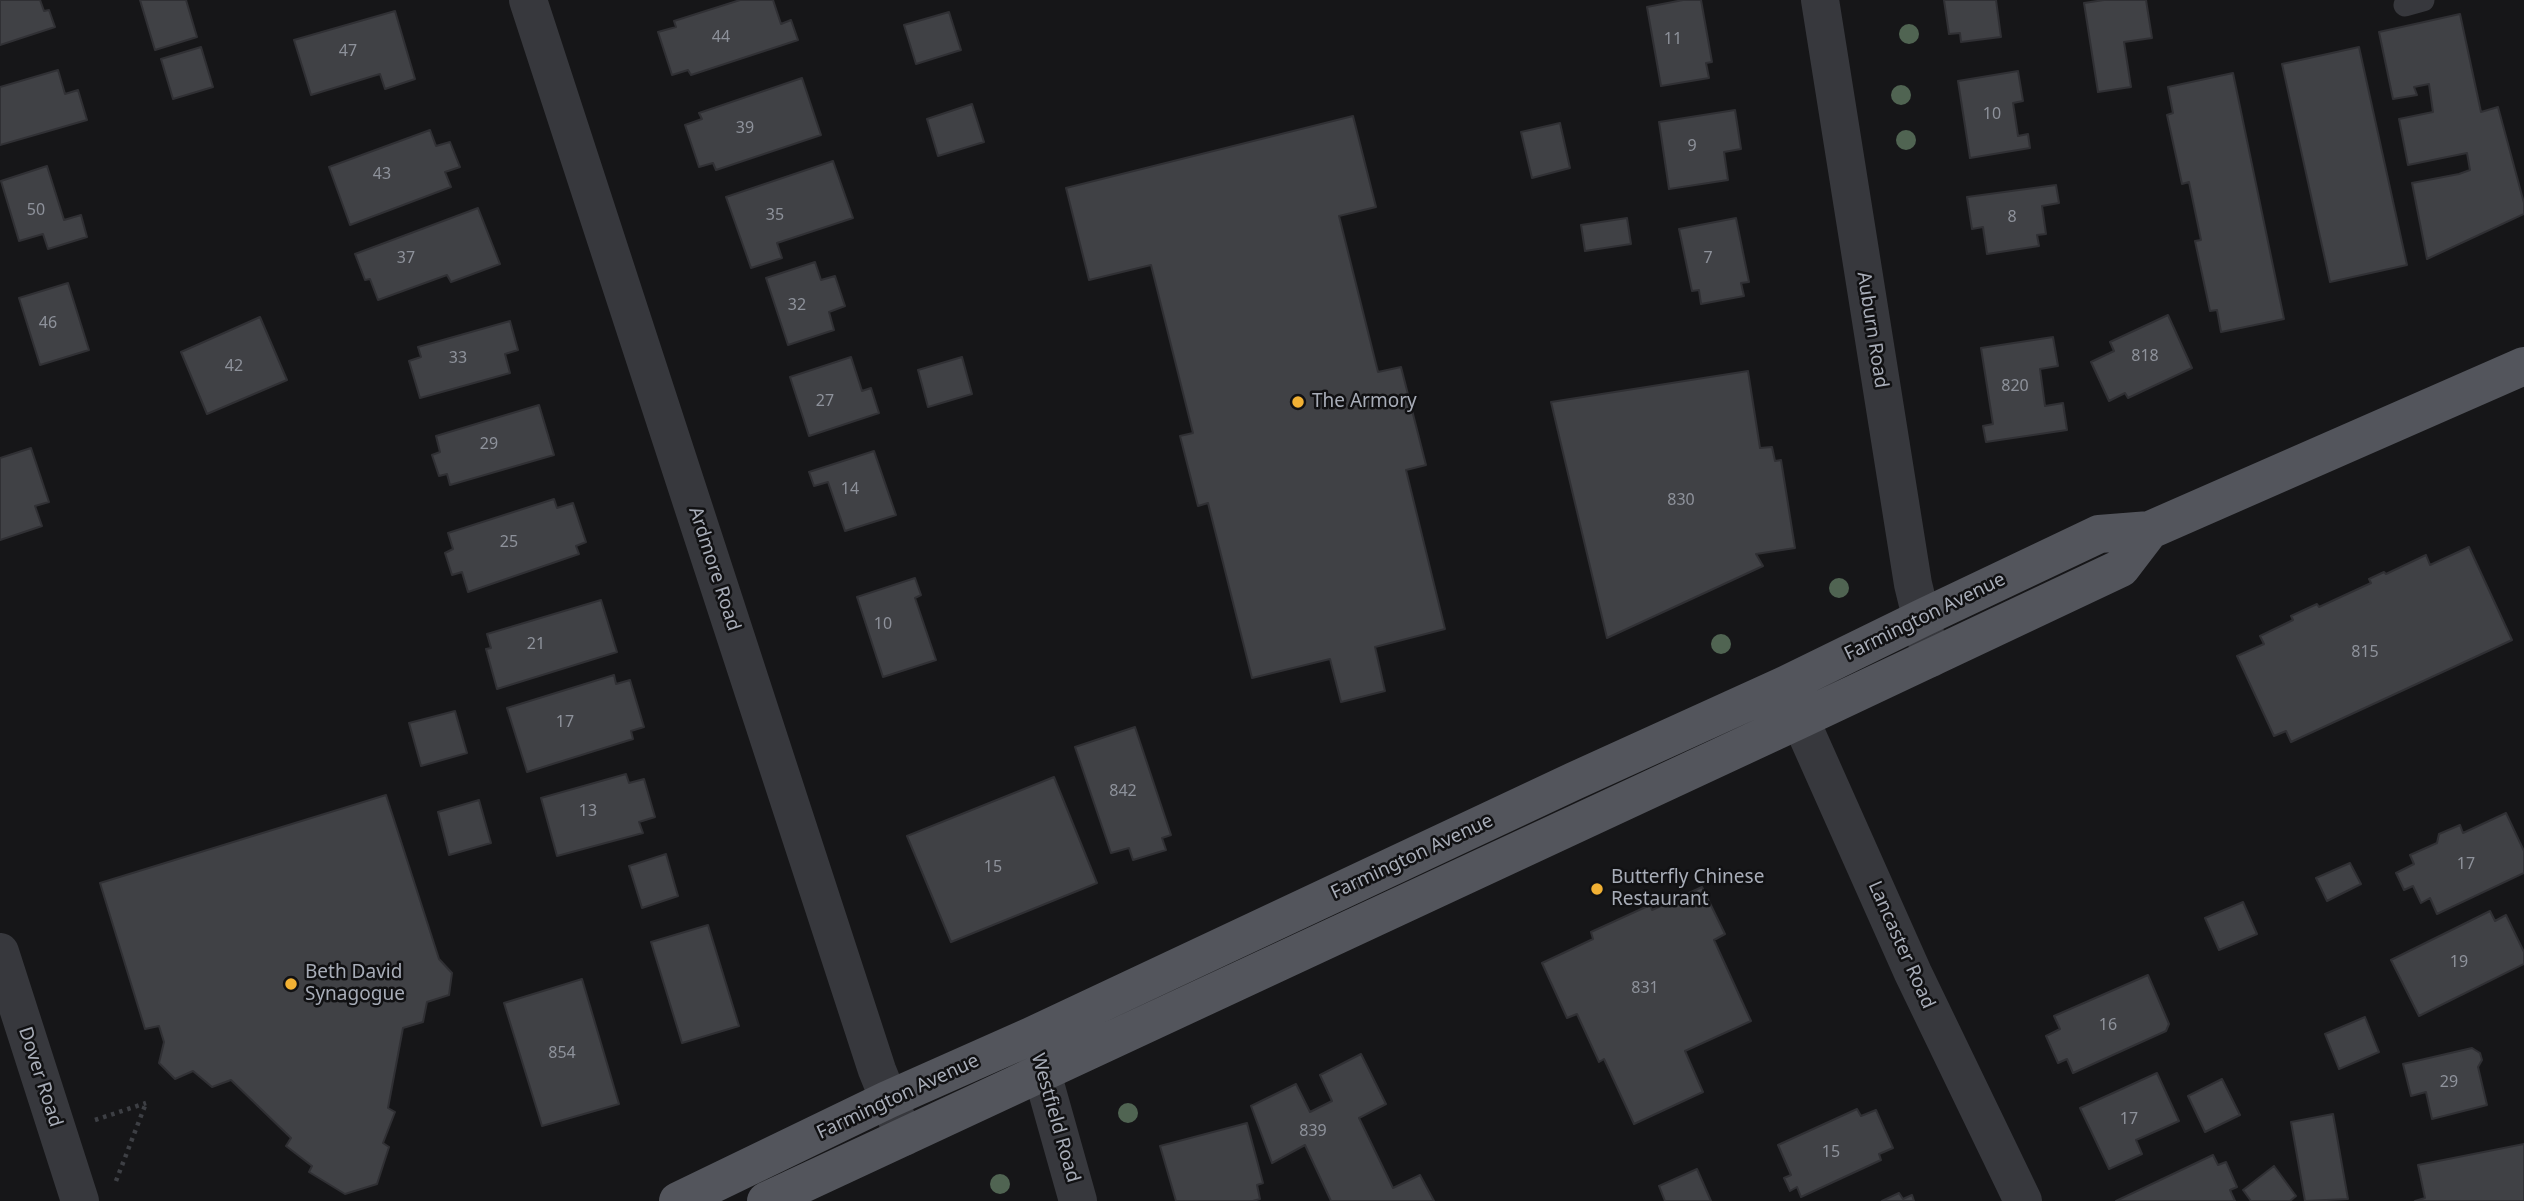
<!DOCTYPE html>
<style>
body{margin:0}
canvas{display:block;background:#161618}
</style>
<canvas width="2524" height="1201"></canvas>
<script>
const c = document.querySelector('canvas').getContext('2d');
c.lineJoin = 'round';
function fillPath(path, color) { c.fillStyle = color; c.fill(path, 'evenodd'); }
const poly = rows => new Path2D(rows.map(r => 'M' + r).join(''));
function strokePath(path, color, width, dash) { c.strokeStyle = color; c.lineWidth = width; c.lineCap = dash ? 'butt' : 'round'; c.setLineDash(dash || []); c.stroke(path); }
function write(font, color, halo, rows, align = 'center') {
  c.font = font + ' "Noto Sans",sans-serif'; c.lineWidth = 5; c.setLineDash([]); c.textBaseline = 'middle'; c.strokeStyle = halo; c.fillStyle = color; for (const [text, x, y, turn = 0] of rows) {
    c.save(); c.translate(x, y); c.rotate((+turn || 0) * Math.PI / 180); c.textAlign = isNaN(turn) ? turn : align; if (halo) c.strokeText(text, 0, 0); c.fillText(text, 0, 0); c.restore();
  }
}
const building = poly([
 [0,0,40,0,44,11,49,10,55,27,0,45,0,0],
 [140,0,186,0,197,37,155,50,140,0],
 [740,0,773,0,781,24,791,20,798,40,691,75,688,70,672,75,658,32,676,27,674,21,740,0],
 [1683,0,1701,0,1712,62,1706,63,1709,78,1661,86,1647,7,1683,0],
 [1944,0,1996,0,2001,37,1961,42,1960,33,1949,34,1944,0],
 [2104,0,2146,0,2152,38,2124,42,2131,87,2098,92,2084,3,2104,0],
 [395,11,415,79,385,89,380,74,311,95,294,40,395,11],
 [949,12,961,50,916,64,904,25,949,12],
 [2460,14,2481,112,2498,107,2524,203,2524,214,2427,259,2412,183,2459,174,2470,170,2467,153,2408,165,2399,119,2433,112,2429,84,2414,87,2417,95,2393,99,2379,32,2460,14],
 [201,47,213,87,173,99,161,59,201,47],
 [2359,47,2407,265,2330,282,2282,64,2359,47],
 [58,70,65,94,78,90,87,120,0,145,0,87,58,70],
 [2018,71,2023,101,2013,103,2018,136,2028,134,2030,148,1970,158,1958,81,2018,71],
 [2233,73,2284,319,2221,332,2217,310,2210,311,2195,241,2201,240,2189,182,2182,184,2167,115,2173,113,2168,87,2233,73],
 [802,78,821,135,716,170,713,163,699,167,685,125,702,119,699,113,802,78],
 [972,104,984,142,938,156,927,119,972,104],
 [1735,110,1741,149,1724,152,1728,180,1669,189,1659,122,1735,110],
 [1353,116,1376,207,1339,216,1378,372,1401,367,1426,465,1406,470,1445,629,1375,647,1385,691,1341,702,1330,659,1252,678,1208,503,1198,506,1180,436,1193,433,1151,265,1089,280,1066,188,1353,116],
 [1560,123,1570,168,1532,178,1521,132,1560,123],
 [430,130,436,146,450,142,460,167,445,172,451,187,350,225,329,167,430,130],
 [833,161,853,218,777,243,782,258,751,268,726,197,833,161],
 [47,166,64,220,81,215,87,237,48,249,43,234,19,241,1,181,47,166],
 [2056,185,2059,203,2042,206,2046,234,2037,235,2039,246,1987,254,1983,227,1972,229,1967,197,2056,185],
 [478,208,500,264,451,282,447,275,378,300,370,279,365,280,355,254,478,208],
 [1627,218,1631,244,1585,251,1581,225,1627,218],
 [1736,218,1749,282,1741,283,1744,296,1701,304,1699,290,1692,291,1679,229,1736,218],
 [815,262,821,280,835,276,845,306,829,312,834,330,788,345,766,278,815,262],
 [68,283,89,350,40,365,19,298,68,283],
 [2168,315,2192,368,2128,398,2125,393,2109,401,2091,362,2114,351,2110,342,2168,315],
 [260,317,287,380,207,414,181,352,260,317],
 [510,321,518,350,505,354,510,373,420,398,409,361,421,357,418,347,510,321],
 [2053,337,2058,366,2040,369,2045,406,2063,403,2067,430,1986,442,1983,426,1993,424,1981,348,2053,337],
 [851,357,862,391,871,388,879,413,809,436,790,377,851,357],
 [962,357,972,394,928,407,918,370,962,357],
 [1748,371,1760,448,1772,447,1775,461,1781,460,1795,548,1756,554,1763,566,1607,638,1551,402,1748,371],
 [539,405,554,455,450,485,447,474,439,476,432,455,440,452,436,436,539,405],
 [31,448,49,502,35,506,42,526,0,540,0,458,31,448],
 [874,451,896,515,845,531,828,482,814,486,809,472,874,451],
 [554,499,557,508,573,503,586,542,576,546,579,554,468,592,462,572,452,575,445,553,453,549,448,533,554,499],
 [2469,547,2512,640,2291,742,2286,731,2274,736,2237,656,2264,644,2260,636,2293,620,2291,616,2317,604,2319,607,2371,583,2369,579,2384,572,2386,574,2426,555,2430,565,2469,547],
 [915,578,921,595,915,598,936,660,883,677,857,597,915,578],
 [601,600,617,652,497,689,486,649,491,648,487,634,601,600],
 [614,675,616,684,630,680,644,727,631,731,633,739,527,772,507,708,614,675],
 [455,711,467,753,421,766,409,723,455,711],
 [1135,727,1171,835,1162,838,1166,850,1133,860,1129,848,1111,853,1075,747,1135,727],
 [626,774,629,783,644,779,655,817,639,822,643,833,557,856,541,798,626,774],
 [1054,777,1097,883,951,942,907,836,1054,777],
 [386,795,439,959,452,973,449,995,427,1002,423,1022,403,1028,388,1108,395,1112,383,1143,389,1147,377,1184,345,1194,309,1172,312,1166,286,1146,291,1138,231,1080,212,1087,193,1071,175,1079,159,1063,164,1042,159,1026,145,1029,100,883,386,795],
 [479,800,491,843,449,855,438,812,479,800],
 [2506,813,2524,851,2524,873,2437,914,2430,898,2421,903,2413,886,2404,890,2396,873,2414,864,2410,855,2437,843,2439,834,2460,825,2463,833,2506,813],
 [666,854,678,896,642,908,629,866,666,854],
 [2350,863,2361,884,2327,901,2316,878,2350,863],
 [1702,887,1725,934,1714,940,1751,1021,1685,1051,1703,1092,1634,1124,1604,1059,1599,1062,1577,1014,1567,1018,1542,963,1593,939,1591,932,1650,905,1652,910,1702,887],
 [2243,902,2257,934,2219,950,2205,918,2243,902],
 [2490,911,2495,921,2506,915,2524,952,2524,964,2419,1016,2391,960,2490,911],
 [708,925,739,1026,682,1043,651,942,708,925],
 [2148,975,2169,1024,2166,1031,2073,1073,2067,1059,2058,1063,2046,1036,2060,1029,2054,1016,2148,975],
 [582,979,619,1104,542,1126,504,1003,582,979],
 [2365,1017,2379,1052,2339,1069,2325,1034,2365,1017],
 [2472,1048,2480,1053,2482,1060,2478,1067,2487,1105,2432,1119,2426,1092,2411,1096,2403,1064,2472,1048],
 [1361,1054,1386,1104,1359,1118,1393,1188,1420,1175,1434,1201,1331,1201,1305,1145,1272,1163,1251,1106,1296,1084,1310,1112,1332,1101,1320,1075,1361,1054],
 [2157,1073,2179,1121,2136,1140,2142,1154,2109,1169,2080,1108,2157,1073],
 [2222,1079,2240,1115,2205,1132,2188,1096,2222,1079],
 [1857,1109,1861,1116,1876,1110,1893,1148,1879,1154,1881,1160,1801,1197,1797,1187,1790,1191,1784,1178,1791,1175,1778,1145,1857,1109],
 [2333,1114,2348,1199,2305,1201,2291,1122,2333,1114],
 [1247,1123,1263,1183,1257,1185,1260,1199,1253,1201,1176,1201,1160,1146,1247,1123],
 [2524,1144,2524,1201,2415,1201,2425,1198,2418,1165,2524,1144],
 [2213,1155,2218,1165,2226,1162,2237,1187,2230,1190,2235,1201,2116,1201,2213,1155],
 [2274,1166,2296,1196,2290,1201,2251,1201,2243,1190,2274,1166],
 [1697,1169,1711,1201,1665,1201,1659,1186,1697,1169],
 [1899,1193,1903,1199,1912,1195,1914,1201,1882,1201,1899,1193]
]);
fillPath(building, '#404145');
strokePath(building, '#303034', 2);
strokePath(poly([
 [95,1120,146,1103],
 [116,1181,146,1103]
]), '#3d3f44', 4.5, [3.5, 5]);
strokePath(poly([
 [2405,5,2423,0]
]), '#37383d', 23);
strokePath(poly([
 [528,0,877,1070,904,1137],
 [1820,0,1913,584,1931,658],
 [1787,690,1913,973,2023,1201],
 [0,952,80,1201],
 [1033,1041,1078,1201]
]), '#37383d', 38);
strokePath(poly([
 [678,1201,887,1100,1031,1036,1574,781,1785,685,1922,618,2099,534,2150,530,2524,366],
 [766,1201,1799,720,2121,568,2150,530]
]), '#53555c', 38);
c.fillStyle = '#506452';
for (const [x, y] of [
 [1909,34],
 [1901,95],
 [1906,140],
 [1839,588],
 [1721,644],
 [1128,1113],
 [1000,1184]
]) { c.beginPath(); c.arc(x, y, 10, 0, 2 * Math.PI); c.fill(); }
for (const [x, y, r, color] of [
 [1298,402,7,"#f2b134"],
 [1597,889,7,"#f2b134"],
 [291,984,7,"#f2b134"]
]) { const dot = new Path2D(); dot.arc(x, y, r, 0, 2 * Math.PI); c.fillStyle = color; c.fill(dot); strokePath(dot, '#111113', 2.5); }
write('16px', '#8e929b', null, [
 ["44",721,37],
 ["11",1673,39],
 ["47",348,51],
 ["10",1992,114],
 ["39",745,128],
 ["9",1692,146],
 ["43",382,174],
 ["50",36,210],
 ["35",775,215],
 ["8",2012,217],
 ["37",406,258],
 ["7",1708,258],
 ["32",797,305],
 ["46",48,323],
 ["818",2145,356],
 ["33",458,358],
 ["42",234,366],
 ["820",2015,386],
 ["27",825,401],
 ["29",489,444],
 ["14",850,489],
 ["830",1681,500],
 ["25",509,542],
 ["10",883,624],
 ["21",536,644],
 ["815",2365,652],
 ["17",565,722],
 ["842",1123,791],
 ["13",588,811],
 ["17",2466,864],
 ["15",993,867],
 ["19",2459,962],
 ["831",1645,988],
 ["16",2108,1025],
 ["854",562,1053],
 ["29",2449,1082],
 ["17",2129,1119],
 ["839",1313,1131],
 ["15",1831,1152]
]);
write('19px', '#a8adb8', '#111113', [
 ["Auburn Road",1872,330,81],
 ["Ardmore Road",714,569,72],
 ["Farmington Avenue",1925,617,-26],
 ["Farmington Avenue",1412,857,-25],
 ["Lancaster Road",1901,945,66],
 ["Dover Road",40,1077,72],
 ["Farmington Avenue",898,1097,-25],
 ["Westfield Road",1055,1118,74]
]);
write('19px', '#a8adb8', '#111113', [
 ["The Armory",1312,402],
 ["Butterfly Chinese",1611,878],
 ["Restaurant",1611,900],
 ["Beth David",305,973],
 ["Synagogue",305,995]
], 'left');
</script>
